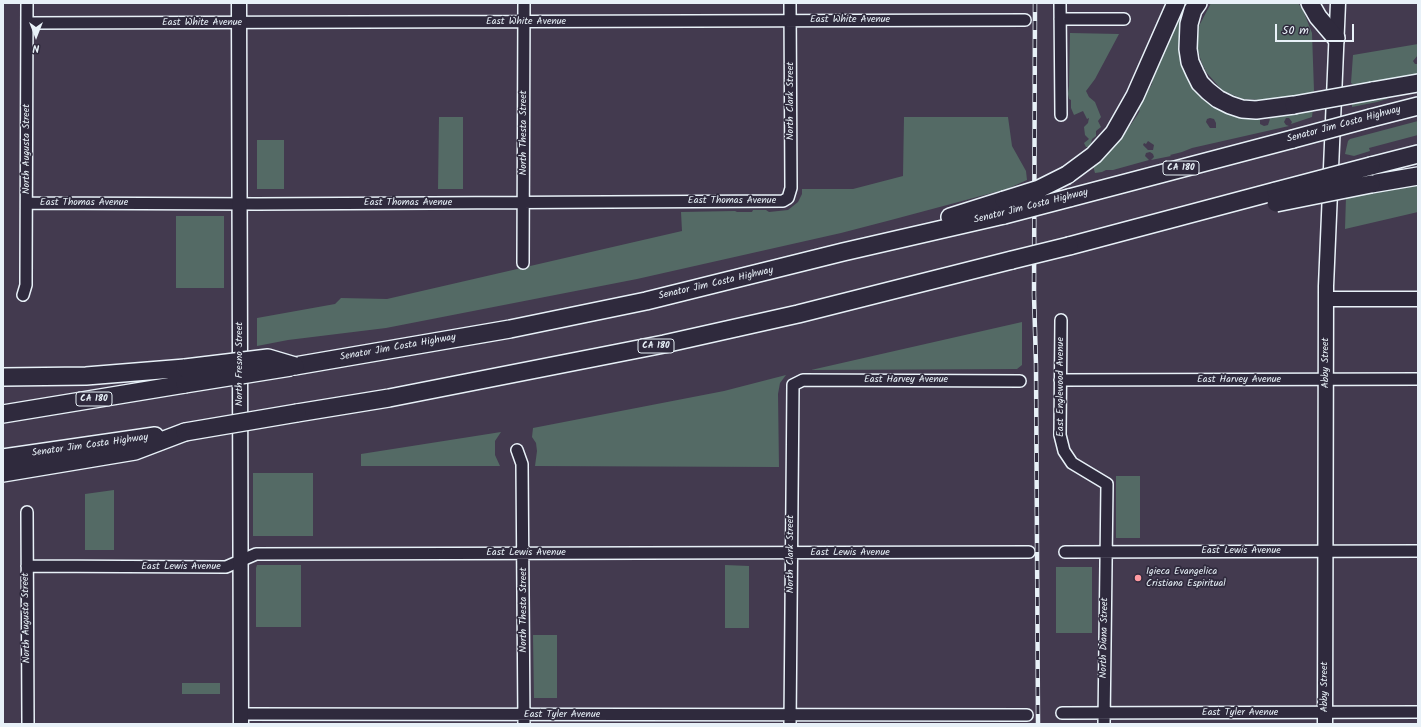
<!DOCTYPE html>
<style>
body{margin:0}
#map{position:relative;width:1421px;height:727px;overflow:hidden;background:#433a4f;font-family:Kalam,sans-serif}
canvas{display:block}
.frame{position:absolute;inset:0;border:4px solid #e8f1f8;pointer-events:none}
.north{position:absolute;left:16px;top:16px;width:40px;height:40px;-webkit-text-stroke:3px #2f2a3d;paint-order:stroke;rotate:180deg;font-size:11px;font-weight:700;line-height:16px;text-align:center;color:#e8f1f8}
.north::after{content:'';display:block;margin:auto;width:14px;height:18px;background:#e8f1f8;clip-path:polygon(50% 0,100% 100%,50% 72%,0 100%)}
.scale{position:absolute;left:1275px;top:24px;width:79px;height:18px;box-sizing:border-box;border:2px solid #e8f1f8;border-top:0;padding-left:5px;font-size:12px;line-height:14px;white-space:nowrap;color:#e8f1f8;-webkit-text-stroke:3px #2f2a3d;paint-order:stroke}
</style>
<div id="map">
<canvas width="1421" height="727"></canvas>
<div class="frame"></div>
<div class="north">N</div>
<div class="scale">50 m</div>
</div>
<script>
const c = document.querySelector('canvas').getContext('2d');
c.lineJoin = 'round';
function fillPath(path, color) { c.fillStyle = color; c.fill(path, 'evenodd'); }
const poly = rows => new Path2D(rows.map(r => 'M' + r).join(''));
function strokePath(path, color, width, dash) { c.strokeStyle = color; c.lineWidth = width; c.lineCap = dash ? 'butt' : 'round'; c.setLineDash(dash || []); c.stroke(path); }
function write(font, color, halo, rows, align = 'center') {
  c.font = font + ' Kalam,sans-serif'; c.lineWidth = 3.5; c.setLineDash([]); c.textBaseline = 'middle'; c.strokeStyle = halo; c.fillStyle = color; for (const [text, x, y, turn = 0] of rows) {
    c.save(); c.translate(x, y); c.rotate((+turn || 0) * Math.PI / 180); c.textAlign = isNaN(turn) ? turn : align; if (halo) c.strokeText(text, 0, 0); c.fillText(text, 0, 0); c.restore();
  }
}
fillPath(poly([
 [1211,3,1298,3,1303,10,1312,33,1314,91,1307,95,1277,100,1259,100,1243,99,1233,95,1222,90,1206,72,1201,61,1197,46,1199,26],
 [1183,11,1185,11,1184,23,1209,100,1313,108,1312,117,1291,124,1292,122,1289,118,1286,118,1284,122,1286,125,1289,126,1192,148,1182,152,1170,155,1171,156,1151,160,1154,157,1153,154,1150,152,1146,153,1145,156,1149,160,1113,170,1106,170,1102,172,1095,173,1093,166,1093,164,1102,160,1103,157,1114,143,1117,144,1119,140,1121,141,1121,139,1138,114,1140,110,1137,111,1137,110,1152,84,1153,76,1181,13],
 [1262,116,1266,116,1270,119,1268,125,1264,126,1260,124,1260,118],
 [1210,118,1214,119,1216,123,1216,128,1210,128,1206,122,1207,119],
 [1148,141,1154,145,1153,150,1148,150,1143,145,1144,143,1146,144],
 [1070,33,1119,34,1095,79,1086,91,1089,97,1095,102,1101,117,1098,121,1101,127,1096,131,1096,136,1092,139,1090,147,1086,147,1084,143,1089,139,1085,135,1084,127,1088,123,1089,118,1087,119,1083,111,1074,115,1071,108,1071,100,1069,99,1068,94,1069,86],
 [1418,44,1418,55,1413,61,1415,64,1418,64,1418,75,1356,86,1351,83,1353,55],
 [1388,97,1387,99,1377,102,1352,107,1352,101],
 [439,117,463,117,463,189,438,189],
 [904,117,1008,117,1012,146,1026,171,1027,180,1007,189,891,220,841,233,637,279,386,328,288,340,257,346,257,318,335,304,341,298,387,299,682,231,681,212,735,211,737,212,752,212,753,210,766,210,769,212,788,210,798,202,802,194,802,189,853,189,903,176],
 [1418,121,1418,135,1369,148,1370,151,1354,156,1345,154,1348,141,1350,139],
 [257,140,284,140,284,189,257,189],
 [1418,184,1418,212,1345,229,1346,197],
 [176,216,224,216,224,288,176,288],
 [1022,322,1022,365,1017,369,811,370],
 [786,375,780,383,778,394,779,467,535,466,537,451,536,443,532,437,533,428,724,391],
 [501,432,495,441,495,455,500,466,361,466,361,454],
 [253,473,313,473,313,536,253,536],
 [1116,476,1140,476,1140,538,1116,538],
 [114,490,114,550,85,550,85,494],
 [257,565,301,565,301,627,256,627,256,568],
 [725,565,749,566,749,628,725,628],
 [1056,567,1092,567,1092,633,1056,633],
 [533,635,557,635,557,698,534,698],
 [182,683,220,683,220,694,182,694]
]), '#546a65');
const minor = poly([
 [1060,3,1061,115],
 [1060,19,1124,19],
 [27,23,1025,20],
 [27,203,257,204,783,201,788,198,791,188,790,3],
 [523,263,524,3],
 [23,295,26,285,26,278,27,3],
 [1061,320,1060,435,1064,451,1072,463,1107,484,1104,724],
 [1060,380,1418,379],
 [517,450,522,464,524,724],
 [27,512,28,724],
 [1065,552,1418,551],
 [27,566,226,567,256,554,1029,552],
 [1062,713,1418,712],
 [241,714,1027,715],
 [790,724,793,385,803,380,1020,381]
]);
const major = poly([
 [239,3,241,724],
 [1327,299,1418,299],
 [1325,724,1326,286,1338,3]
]);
const highway = poly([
 [1198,3,1193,10,1189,24,1188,49,1190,62,1195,73,1200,83,1208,91,1218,99,1230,105,1242,109,1256,110,1294,105],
 [1310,3,1318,17,1336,38],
 [1372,91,1418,83],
 [1371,118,1418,106],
 [1371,166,1418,154],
 [1067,175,1094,155,1114,133,1135,96,1176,3],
 [1371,184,1418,176],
 [1069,198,1293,139],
 [950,217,1004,200],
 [1069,246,1276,191],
 [295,366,510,329,646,301,843,252,1004,215],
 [3,377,86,376,185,368],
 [297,413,389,398,664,344,798,314,1012,260],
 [3,414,185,384],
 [3,458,155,436],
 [3,473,135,451,185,432]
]);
strokePath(minor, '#e8f1f8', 14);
strokePath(major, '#e8f1f8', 17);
strokePath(highway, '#e8f1f8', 20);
strokePath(minor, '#2f2a3d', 11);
strokePath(major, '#2f2a3d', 14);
strokePath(highway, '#2f2a3d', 17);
const rail = poly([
 [1035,3,1034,295,1036,365,1038,724]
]);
strokePath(rail, '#e8f1f8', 4.5);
strokePath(rail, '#2f2a3d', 3, [9]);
const highwayBridge = poly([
 [1294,105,1372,91],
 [1293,139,1371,118],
 [1276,191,1371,166],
 [1004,200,1039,189,1067,175],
 [1276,203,1371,184],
 [1004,215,1069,198],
 [1012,260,1069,246],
 [185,368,268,358,295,366],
 [185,384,291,367],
 [185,432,297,413]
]);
strokePath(highwayBridge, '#e8f1f8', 20, []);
strokePath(highwayBridge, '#2f2a3d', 17);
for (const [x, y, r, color] of [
 [1138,578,4,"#ff9aa2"]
]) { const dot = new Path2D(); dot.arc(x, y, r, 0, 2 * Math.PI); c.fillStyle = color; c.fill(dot); strokePath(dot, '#2f2a3d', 1.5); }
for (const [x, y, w] of [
 [1181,168,36],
 [656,346,36],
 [94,399,36]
]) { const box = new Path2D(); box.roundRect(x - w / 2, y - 7, w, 14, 3); c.fillStyle = '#2f2a3d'; c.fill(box); strokePath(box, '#e8f1f8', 1); }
write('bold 9px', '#e8f1f8', null, [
 ["CA 180",1181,168],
 ["CA 180",656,346],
 ["CA 180",94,399]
]);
write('10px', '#e8f1f8', '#2f2a3d', [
 ["East White Avenue",850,20],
 ["East White Avenue",526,22],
 ["East White Avenue",202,23],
 ["North Clark Street",791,101,-90],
 ["Senator Jim Costa Highway",1344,125,-15],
 ["North Thesta Street",524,133,-90],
 ["North Augusta Street",27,149,-90],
 ["East Thomas Avenue",732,201],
 ["East Thomas Avenue",84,203],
 ["East Thomas Avenue",408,203],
 ["Senator Jim Costa Highway",1031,207,-14],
 ["Senator Jim Costa Highway",716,284,-13],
 ["Senator Jim Costa Highway",398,348,-10],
 ["Abby Street",1326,363,-90],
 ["North Fresno Street",240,364,-90],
 ["East Harvey Avenue",906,380],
 ["East Harvey Avenue",1239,380],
 ["East Englewood Avenue",1061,387,-90],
 ["Senator Jim Costa Highway",90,446,-8],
 ["East Lewis Avenue",1241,551],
 ["East Lewis Avenue",526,553],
 ["East Lewis Avenue",850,553],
 ["North Clark Street",791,554,-90],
 ["East Lewis Avenue",181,567],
 ["North Thesta Street",524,610,-90],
 ["North Augusta Street",27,618,-91],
 ["North Diana Street",1105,638,-89],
 ["Abby Street",1325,687,-90],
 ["East Tyler Avenue",1240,713],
 ["East Tyler Avenue",562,715]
]);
write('10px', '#e8f1f8', '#2f2a3d', [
 ["Igieca Evangelica",1146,572],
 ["Cristiana Espiritual",1146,584]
], 'left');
</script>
